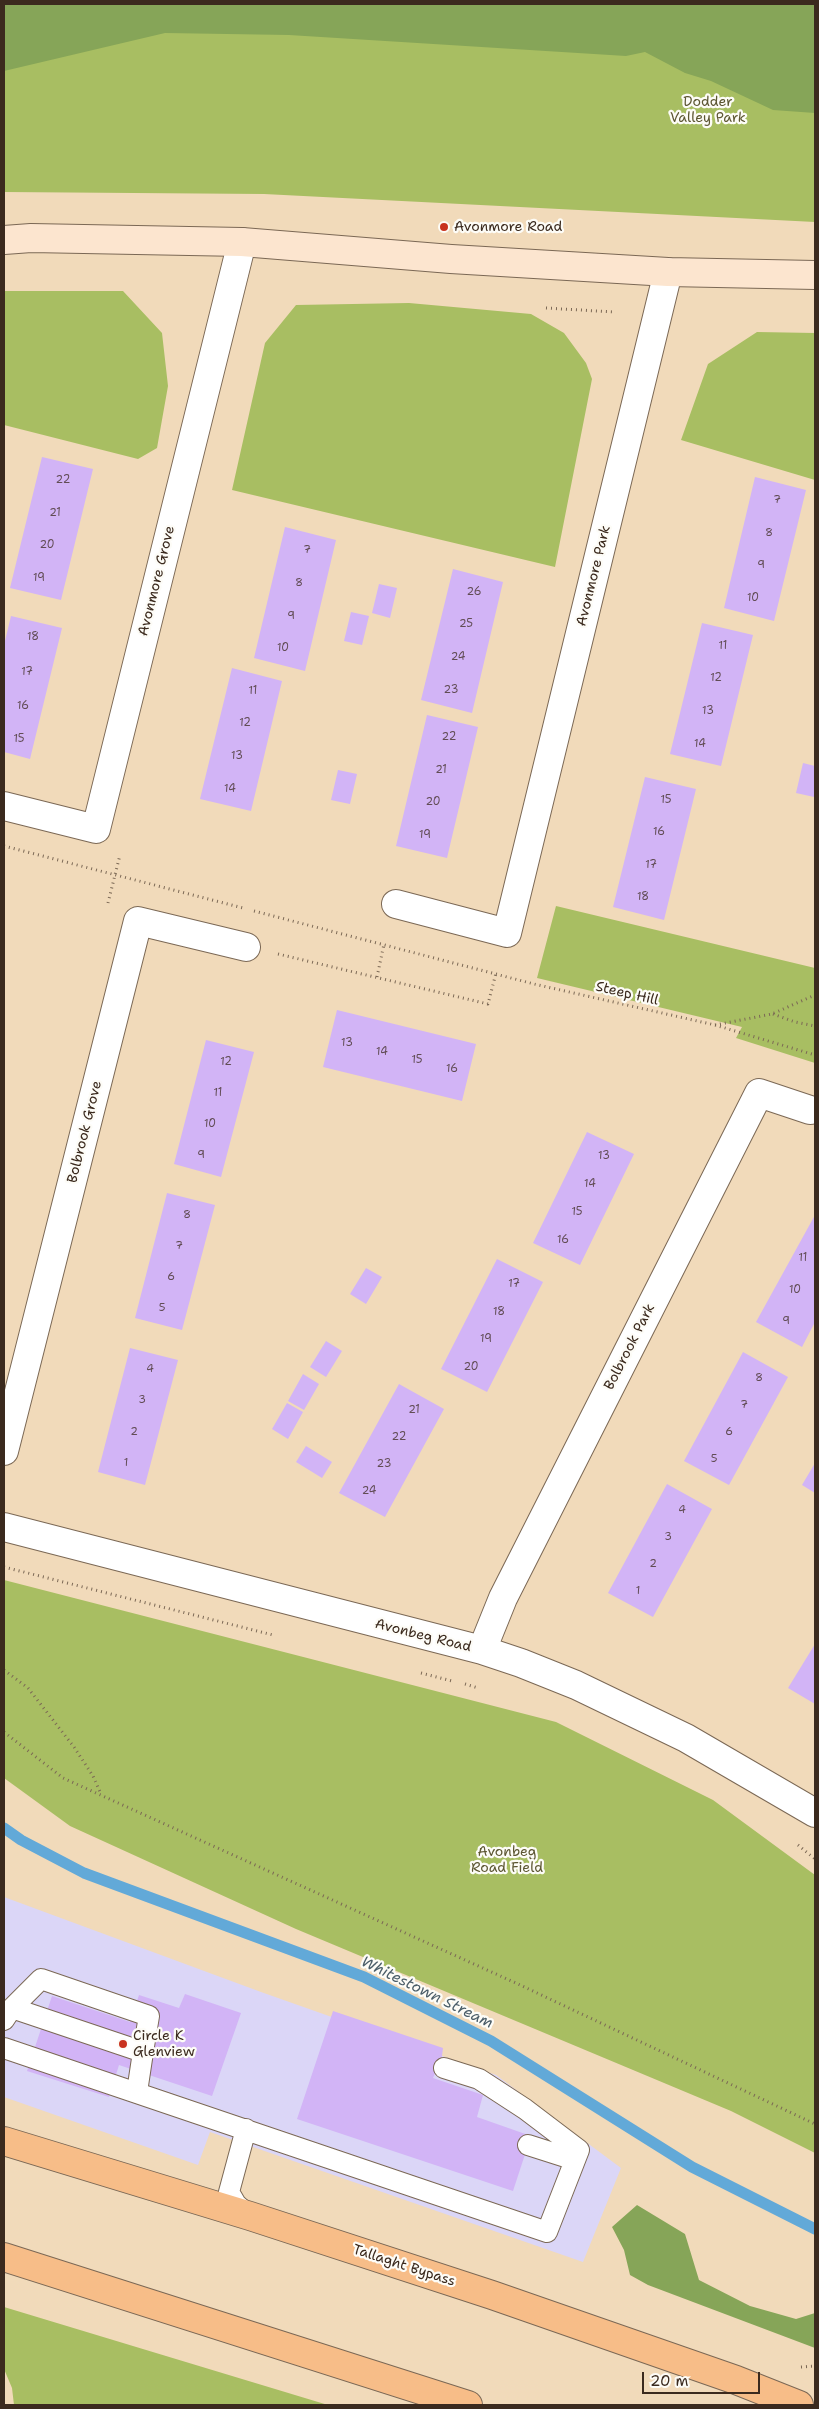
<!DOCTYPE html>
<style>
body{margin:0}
#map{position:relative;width:819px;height:2409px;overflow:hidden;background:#f1daba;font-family:"Shantell Sans",sans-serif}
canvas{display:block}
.frame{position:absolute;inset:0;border:5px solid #3b2a1e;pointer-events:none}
.scale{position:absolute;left:642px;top:2372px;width:118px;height:22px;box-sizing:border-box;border:2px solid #3b2a1e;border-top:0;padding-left:6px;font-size:15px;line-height:18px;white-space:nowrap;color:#3b2a1e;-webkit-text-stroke:4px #fdfcf7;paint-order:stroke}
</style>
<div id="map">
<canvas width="819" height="2409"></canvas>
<div class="frame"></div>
<div class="scale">20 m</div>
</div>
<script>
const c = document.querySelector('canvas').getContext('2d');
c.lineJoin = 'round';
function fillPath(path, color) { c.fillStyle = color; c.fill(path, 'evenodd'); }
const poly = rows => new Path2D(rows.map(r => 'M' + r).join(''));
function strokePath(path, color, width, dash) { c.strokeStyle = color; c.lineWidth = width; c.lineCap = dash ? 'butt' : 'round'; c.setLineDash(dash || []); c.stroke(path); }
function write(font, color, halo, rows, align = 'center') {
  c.font = font + ' "Shantell Sans",sans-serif'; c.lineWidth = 4.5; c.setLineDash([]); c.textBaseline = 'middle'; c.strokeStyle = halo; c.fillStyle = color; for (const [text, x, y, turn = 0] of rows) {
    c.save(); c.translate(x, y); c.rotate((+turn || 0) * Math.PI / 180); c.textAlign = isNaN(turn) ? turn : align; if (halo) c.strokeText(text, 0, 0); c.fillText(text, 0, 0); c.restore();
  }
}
fillPath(poly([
 [4,1897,261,1992,496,2075,621,2168,583,2262,210,2132,198,2165,4,2097]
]), '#dbd6f7');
fillPath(poly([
 [4,4,815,4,815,222,264,194,4,192],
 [4,291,123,291,162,333,168,386,157,448,138,459,4,425],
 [409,303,531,314,564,333,586,363,592,379,555,567,232,490,265,343,296,305],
 [757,332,815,333,815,480,681,440,708,364],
 [556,906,815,968,815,1063,736,1038,742,1027,537,978],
 [4,1580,556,1722,713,1800,815,1875,815,2153,731,2111,296,1929,70,1826,4,1778],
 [4,2307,328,2405,14,2405,12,2388,4,2369]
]), '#a8be62');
fillPath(poly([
 [4,4,815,4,815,113,773,110,711,81,685,73,645,52,626,56,289,35,165,33,4,71],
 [637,2205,685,2234,699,2280,750,2306,796,2319,815,2313,815,2348,648,2285,630,2275,624,2250,612,2227]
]), '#86a558');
strokePath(poly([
 [4,1828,21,1840,84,1873,364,1977,491,2041,692,2167,815,2229]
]), '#62a9d8', 11);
fillPath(poly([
 [42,457,93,469,61,600,10,588],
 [755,477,806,490,774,621,724,608],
 [285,527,336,540,305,671,254,658],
 [453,569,503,582,472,713,421,700],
 [379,584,397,588,390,618,372,613],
 [351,612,369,616,362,645,344,641],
 [11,616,62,628,30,759,4,752,4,645],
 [702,623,753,635,721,766,670,754],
 [232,668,282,681,251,811,200,799],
 [427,715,478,727,447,858,396,846],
 [803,763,815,766,814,797,796,793],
 [338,770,357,774,350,804,331,800],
 [645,777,696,789,664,920,613,907],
 [337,1010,476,1044,462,1101,323,1067],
 [206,1040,254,1052,221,1177,174,1164],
 [587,1132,634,1154,580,1265,533,1243],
 [167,1193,215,1205,182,1330,135,1318],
 [815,1215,815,1322,802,1347,756,1322],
 [497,1259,543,1282,487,1392,441,1369],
 [366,1268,382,1277,366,1304,350,1294],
 [326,1341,342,1351,326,1377,310,1367],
 [130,1348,178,1360,145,1485,98,1472],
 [743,1352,788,1377,729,1485,684,1461],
 [303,1374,319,1384,304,1410,288,1401],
 [399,1384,444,1409,385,1517,339,1493],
 [287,1403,303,1412,288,1439,272,1429],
 [306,1446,332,1462,322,1478,296,1462],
 [815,1463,815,1493,802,1485],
 [667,1484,712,1509,653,1617,608,1593],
 [815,1644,815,1704,788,1688],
 [185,1994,241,2013,212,2096,119,2065,109,2097,27,2071,52,1996,130,2022,139,1995,179,2008],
 [333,2011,443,2048,442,2056,433,2078,483,2095,477,2117,531,2136,513,2191,297,2119]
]), '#d2b4f6');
const lane = poly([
 [12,2008,41,1979,149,2016,143,2052],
 [4,2020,12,2008,143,2052,137,2092],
 [4,2048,547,2232,579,2150,525,2109,479,2079,444,2068],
 [246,2129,229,2192,236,2204,250,2216],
 [528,2145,575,2160]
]);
const street = poly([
 [4,806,96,829,242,242],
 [396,904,507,933,668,272],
 [4,1451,138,921,246,947],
 [4,1527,482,1650,521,1663,576,1685,686,1738,815,1813],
 [482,1650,503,1598,759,1093,810,1110]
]);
const secondary = poly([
 [4,240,31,238,242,242,451,259,668,272,815,275]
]);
const primary = poly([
 [4,2141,250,2216,492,2295,736,2380,799,2405],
 [4,2257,468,2405]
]);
strokePath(lane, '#7b6855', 22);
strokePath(street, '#7b6855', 30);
strokePath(secondary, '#7b6855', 30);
strokePath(primary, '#7b6855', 30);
strokePath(poly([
 [546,308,614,312],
 [4,846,243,908],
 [108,903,120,855],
 [254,911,534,984,715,1025,815,1055],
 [278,954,488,1004,496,973],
 [377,977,384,944],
 [773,1014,795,1022,815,1026],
 [715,1025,772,1014,815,995],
 [4,1567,273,1635],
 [4,1670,28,1688,74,1747,93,1776,101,1794],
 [421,1673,452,1681],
 [465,1684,478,1688],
 [4,1732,63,1778,518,1984,815,2124],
 [798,1845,815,1859],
 [801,2367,815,2366]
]), '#7b6855', 3, [1, 4]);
strokePath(lane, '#fff', 20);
strokePath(street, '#fff', 28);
strokePath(secondary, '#fce5cf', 28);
strokePath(primary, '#f7bd88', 28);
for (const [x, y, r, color] of [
 [444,227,5,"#c8321e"],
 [123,2044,5,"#c8321e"]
]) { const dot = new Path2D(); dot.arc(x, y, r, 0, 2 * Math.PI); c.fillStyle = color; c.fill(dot); strokePath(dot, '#fdfcf7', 2); }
write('11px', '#614c54', null, [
 ["22",63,480],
 ["7",777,500],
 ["21",55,513],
 ["8",769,533],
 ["20",47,545],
 ["7",307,550],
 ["9",761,565],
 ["19",39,578],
 ["8",299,583],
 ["26",474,592],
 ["10",753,598],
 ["9",291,616],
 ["25",466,624],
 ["18",33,637],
 ["11",723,646],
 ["10",283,648],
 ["24",458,657],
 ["17",27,672],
 ["12",716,678],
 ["23",451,690],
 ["11",253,691],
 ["16",23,706],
 ["13",708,711],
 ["12",245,723],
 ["22",449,737],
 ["15",19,739],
 ["14",700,744],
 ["13",237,756],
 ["21",441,770],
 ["14",230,789],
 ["15",666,800],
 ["20",433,802],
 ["16",659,832],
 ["19",425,835],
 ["17",651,865],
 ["18",643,897],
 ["13",347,1043],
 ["14",382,1052],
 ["15",417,1060],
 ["12",226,1062],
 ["16",452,1069],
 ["11",218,1093],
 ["10",210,1124],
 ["9",201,1155],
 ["13",604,1156],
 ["14",590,1184],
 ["15",577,1212],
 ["8",187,1215],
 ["16",563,1240],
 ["7",179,1246],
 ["11",803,1258],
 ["6",171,1277],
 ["17",514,1284],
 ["10",795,1290],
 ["5",162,1308],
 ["18",499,1312],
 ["9",786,1321],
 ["19",486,1339],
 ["20",471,1367],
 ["4",150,1369],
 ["8",759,1378],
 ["3",142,1400],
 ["7",744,1405],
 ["21",414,1410],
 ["2",134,1432],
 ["6",729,1432],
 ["22",399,1437],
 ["5",714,1459],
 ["1",126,1463],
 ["23",384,1464],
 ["24",369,1491],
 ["4",682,1510],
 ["3",668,1537],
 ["2",653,1564],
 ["1",638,1591]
]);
write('14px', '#5c5632', '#fdfcf7', [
 ["Dodder",708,102],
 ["Valley Park",708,118],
 ["Avonbeg",507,1852],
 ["Road Field",507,1868]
]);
write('14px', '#3b2a1e', '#fdfcf7', [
 ["Avonmore Road",454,227],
 ["Circle K",133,2036],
 ["Glenview",133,2052]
], 'left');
write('14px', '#3b2a1e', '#fdfcf7', [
 ["Avonmore Park",594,576,-76],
 ["Avonmore Grove",157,581,-76],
 ["Steep Hill",627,994,13],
 ["Bolbrook Grove",85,1132,-76],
 ["Bolbrook Park",630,1347,-63],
 ["Avonbeg Road",423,1636,14],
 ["Tallaght Bypass",404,2266,18]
]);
write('italic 15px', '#4b5d68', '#fdfcf7', [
 ["Whitestown Stream",427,1993,26]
]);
</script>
